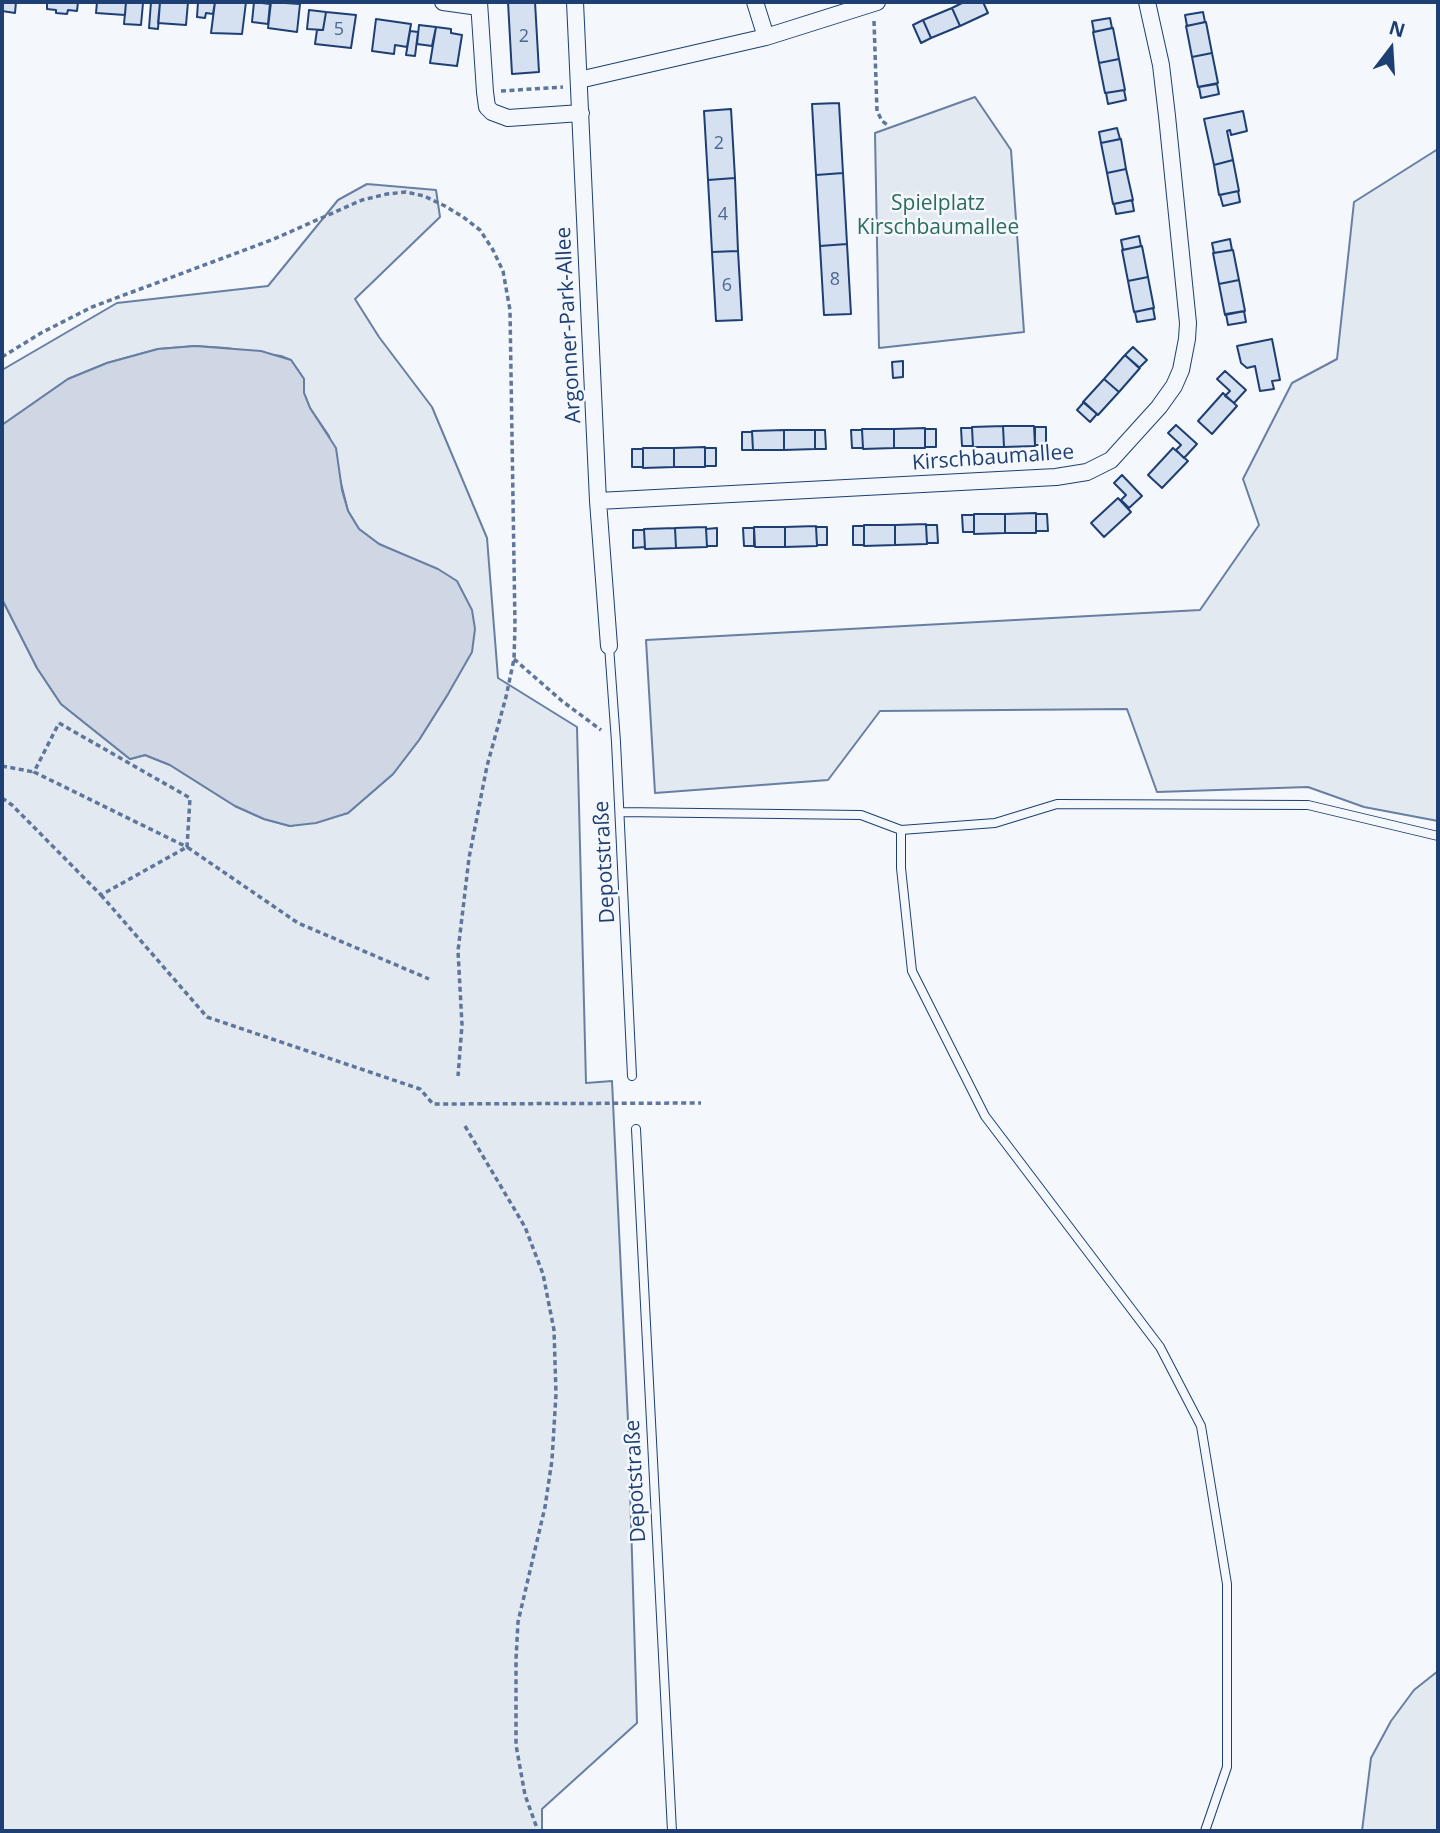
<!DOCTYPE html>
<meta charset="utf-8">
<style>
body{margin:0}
#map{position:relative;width:1440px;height:1833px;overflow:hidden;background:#f4f7fb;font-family:"Open Sans",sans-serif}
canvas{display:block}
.frame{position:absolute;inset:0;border:4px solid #1d3f73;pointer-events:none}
.north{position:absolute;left:1356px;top:14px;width:70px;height:70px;-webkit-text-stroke:5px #f4f7fb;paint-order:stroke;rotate:17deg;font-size:19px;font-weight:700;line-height:28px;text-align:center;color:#1d3f73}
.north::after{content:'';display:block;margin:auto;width:24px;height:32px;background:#1d3f73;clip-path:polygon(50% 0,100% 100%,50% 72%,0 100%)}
</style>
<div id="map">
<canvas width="1440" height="1833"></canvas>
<div class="frame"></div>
<div class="north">N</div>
</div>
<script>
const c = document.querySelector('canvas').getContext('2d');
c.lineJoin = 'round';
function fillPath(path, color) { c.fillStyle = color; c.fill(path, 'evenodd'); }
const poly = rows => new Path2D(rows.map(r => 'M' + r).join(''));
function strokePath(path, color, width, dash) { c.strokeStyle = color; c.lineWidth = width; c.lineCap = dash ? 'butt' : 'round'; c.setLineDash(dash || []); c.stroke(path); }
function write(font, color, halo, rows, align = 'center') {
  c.font = font + ' "Open Sans",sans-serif'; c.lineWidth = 5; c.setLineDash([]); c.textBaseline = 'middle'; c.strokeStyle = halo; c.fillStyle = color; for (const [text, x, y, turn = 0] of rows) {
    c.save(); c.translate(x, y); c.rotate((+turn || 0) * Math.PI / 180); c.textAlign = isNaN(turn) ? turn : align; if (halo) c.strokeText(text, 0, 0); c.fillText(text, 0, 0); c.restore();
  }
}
const green = poly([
 [975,97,1011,150,1024,332,879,348,875,133,975,97],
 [1438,149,1438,821,1364,807,1308,787,1157,792,1127,709,880,711,828,780,655,793,646,640,1200,610,1259,525,1243,479,1292,383,1337,359,1354,202,1438,149],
 [367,184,436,190,440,217,355,299,379,337,432,407,487,538,498,678,577,727,586,1083,612,1081,628,1421,637,1723,542,1809,542,1831,2,1831,2,599,37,668,61,704,130,759,145,755,170,765,235,806,264,819,290,826,348,813,393,774,419,740,448,694,405,556,379,544,359,529,348,511,329,436,310,408,304,393,304,379,291,360,281,356,226,348,195,346,158,349,107,363,68,379,2,425,2,370,117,303,268,286,338,200,367,184],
 [1438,1671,1438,1831,1362,1831,1371,1758,1391,1721,1414,1690,1438,1671]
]);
fillPath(green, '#e3e9f0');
strokePath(green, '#687fa3', 2);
const water = poly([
 [195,346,261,351,291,360,304,379,304,393,310,408,336,448,342,490,348,511,359,529,379,544,438,569,457,581,472,610,475,629,472,652,448,694,419,740,393,774,348,813,316,823,290,826,264,819,235,806,170,765,145,755,130,759,61,704,37,668,2,599,2,425,68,379,107,363,158,349,195,346]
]);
fillPath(water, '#cfd7e4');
strokePath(water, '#687fa3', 2);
const building = poly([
 [2,2,16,2,15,13,2,11,2,2],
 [47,2,78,2,77,11,68,10,67,14,56,13,56,10,47,9,47,2],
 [97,2,126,2,125,15,96,13,97,2],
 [126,2,143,3,141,25,124,24,126,2],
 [151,2,160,2,158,29,149,28,151,2],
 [160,2,188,2,186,25,158,23,160,2],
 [198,2,215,2,213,14,206,13,205,18,197,17,198,2],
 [215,2,246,2,242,34,211,33,215,2],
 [254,2,270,4,268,24,252,22,254,2],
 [271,2,300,4,297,32,268,28,271,2],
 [508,2,535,2,539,72,512,74,508,2],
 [964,2,983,2,988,13,960,26,952,8,964,2],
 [952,8,960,26,931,38,923,20,952,8],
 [309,10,326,12,323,30,307,29,309,10],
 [326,12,356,15,351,48,315,44,317,30,323,30,326,12],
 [1203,12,1205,22,1187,26,1185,15,1203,12],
 [1110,18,1112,28,1094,32,1092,21,1110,18],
 [376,19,411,24,407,47,395,45,394,54,372,51,376,19],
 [923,20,931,38,921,43,913,25,923,20],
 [1206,22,1212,53,1192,57,1186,26,1206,22],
 [419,25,436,27,432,46,417,44,419,25],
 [436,27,451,29,451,33,462,35,457,66,430,63,436,27],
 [1113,28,1119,59,1099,63,1093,32,1113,28],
 [410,31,418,32,415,56,406,55,410,31],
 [1212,53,1218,83,1198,87,1192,57,1212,53],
 [1119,59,1125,90,1105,93,1099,63,1119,59],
 [1217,84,1219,94,1201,98,1199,87,1217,84],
 [1124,90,1126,100,1108,104,1106,93,1124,90],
 [839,103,843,173,816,175,812,104,839,103],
 [731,109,735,178,708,180,704,111,731,109],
 [1243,111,1247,131,1231,135,1230,130,1227,131,1233,160,1214,165,1204,119,1243,111],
 [1117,128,1120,139,1101,143,1099,132,1117,128],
 [1121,139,1126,169,1107,173,1101,143,1121,139],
 [1233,160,1239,191,1219,195,1214,165,1233,160],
 [1126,169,1133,200,1113,204,1107,173,1126,169],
 [843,173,847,244,820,246,816,175,843,173],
 [735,178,738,251,712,252,708,180,735,178],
 [1238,191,1240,202,1223,206,1220,195,1238,191],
 [1132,200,1134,211,1116,214,1114,204,1132,200],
 [1139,236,1141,246,1123,250,1121,240,1139,236],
 [1230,239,1232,250,1214,253,1212,243,1230,239],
 [847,244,851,314,824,315,820,246,847,244],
 [1142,246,1148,277,1128,281,1122,250,1142,246],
 [1233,250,1239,280,1219,284,1213,253,1233,250],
 [738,251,742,320,716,321,712,252,738,251],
 [1148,277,1154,308,1134,312,1128,281,1148,277],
 [1239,280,1245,311,1225,315,1219,284,1239,280],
 [1153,308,1155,319,1137,322,1135,312,1153,308],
 [1244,311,1246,322,1228,325,1226,314,1244,311],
 [1272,339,1280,380,1272,381,1274,389,1260,391,1255,366,1247,368,1241,363,1237,346,1272,339],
 [1133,347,1147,360,1139,368,1125,355,1133,347],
 [1125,355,1140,368,1119,392,1104,379,1125,355],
 [903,361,903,377,893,378,892,362,903,361],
 [1225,371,1246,390,1234,403,1225,396,1230,391,1217,379,1225,371],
 [1104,379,1119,392,1098,415,1083,402,1104,379],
 [1223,393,1237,406,1212,434,1198,421,1223,393],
 [1084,402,1097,414,1090,422,1077,410,1084,402],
 [1176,425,1197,444,1184,458,1176,450,1181,445,1168,433,1176,425],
 [1003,426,1004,447,973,447,972,427,1003,426],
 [1003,426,1034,426,1035,446,1004,447,1003,426],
 [1035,427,1046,427,1046,445,1035,445,1035,427],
 [925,428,925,448,894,448,894,429,925,428],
 [961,428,972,428,973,446,962,446,961,428],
 [862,429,894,429,894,448,863,449,862,429],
 [925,429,936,429,936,447,925,447,925,429],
 [784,430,784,450,753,450,752,431,784,430],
 [784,430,815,430,815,449,784,450,784,430],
 [815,430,825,430,826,449,815,449,815,430],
 [851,430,862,430,863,448,852,448,851,430],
 [742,432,752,432,753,450,742,450,742,432],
 [705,447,705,467,674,467,674,448,705,447],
 [643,448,674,448,674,467,643,468,643,448],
 [705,448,716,448,716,466,705,466,705,448],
 [1173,448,1188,461,1162,488,1148,475,1173,448],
 [632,449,643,449,643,467,632,467,632,449],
 [1122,475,1142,496,1129,508,1121,500,1126,495,1114,483,1122,475],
 [1118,498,1131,512,1104,537,1091,523,1118,498],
 [1036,513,1036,533,1005,533,1005,514,1036,513],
 [974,514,1005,514,1005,533,974,534,974,514],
 [1036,514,1047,514,1048,531,1036,531,1036,514],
 [962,515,974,515,974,532,963,532,962,515],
 [926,524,927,544,895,545,895,525,926,524],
 [864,525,895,525,895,545,864,546,864,525],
 [926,525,937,525,938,543,927,543,926,525],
 [816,526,817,546,785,547,785,527,816,526],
 [853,526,864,526,864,545,853,545,853,526],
 [706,527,707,547,676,548,675,528,706,527],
 [754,527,785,527,785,547,755,547,754,527],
 [816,527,827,527,827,545,817,545,816,527],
 [675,528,676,548,645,549,644,529,675,528],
 [717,528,717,546,707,546,706,529,717,528],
 [743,528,754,528,754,546,744,546,743,528],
 [633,530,644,530,645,547,633,548,633,530]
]);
fillPath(building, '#d5e0f0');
strokePath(building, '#1d3f73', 2);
const lane = poly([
 [609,646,616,742,632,1076],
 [620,812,861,815,901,830,901,868,912,971,985,1116,1160,1347,1201,1426,1227,1584,1227,1767,1205,1831],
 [901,830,995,823,1057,804,1308,805,1438,836],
 [636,1129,672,1831]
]);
const street = poly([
 [443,2,479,7],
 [479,2,485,92,487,107,492,112,508,118,581,113],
 [575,2,598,501,609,646],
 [755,2,766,37],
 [579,80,766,37,877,2],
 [598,501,1056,477,1087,472,1111,460,1159,407,1174,386,1181,370,1187,339,1188,323,1167,116,1161,65,1147,2]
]);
strokePath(lane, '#1d3f73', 10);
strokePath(street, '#1d3f73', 18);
strokePath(poly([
 [874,21,877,111,882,121,889,126],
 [501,91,563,87],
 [2,357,41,333,92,307,274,239,362,200,387,194,406,192,424,196,445,206,463,217,480,230,493,250,503,271,510,310,515,626,514,659,506,697,487,766,469,858,458,951,462,1025,458,1076],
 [514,659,562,701,601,730],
 [59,723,190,798,187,847,34,772,59,723],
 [2,766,34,772],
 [2,798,12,805,101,895,187,847,298,923,429,979],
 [101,895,207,1017,420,1089,433,1104,701,1103],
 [465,1126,525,1227,543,1274,554,1330,556,1394,552,1460,545,1507,518,1622,516,1659,516,1745,525,1795,538,1831]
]), '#5e769c', 3.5, [5, 3.5]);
strokePath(lane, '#f4f7fb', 8);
strokePath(street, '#f4f7fb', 16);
write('18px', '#4b6792', null, [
 ["5",339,30],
 ["2",524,37],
 ["2",719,144],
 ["4",723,215],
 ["8",835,280],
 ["6",727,286]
]);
write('21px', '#2c6c60', '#f4f7fb', [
 ["Spielplatz",938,204],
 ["Kirschbaumallee",938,228]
]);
write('21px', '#1d3f73', '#f4f7fb', [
 ["Argonner-Park-Allee",569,325,-93],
 ["Kirschbaumallee",993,458,-4],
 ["Depotstraße",605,862,-93],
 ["Depotstraße",636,1481,-93]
]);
</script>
